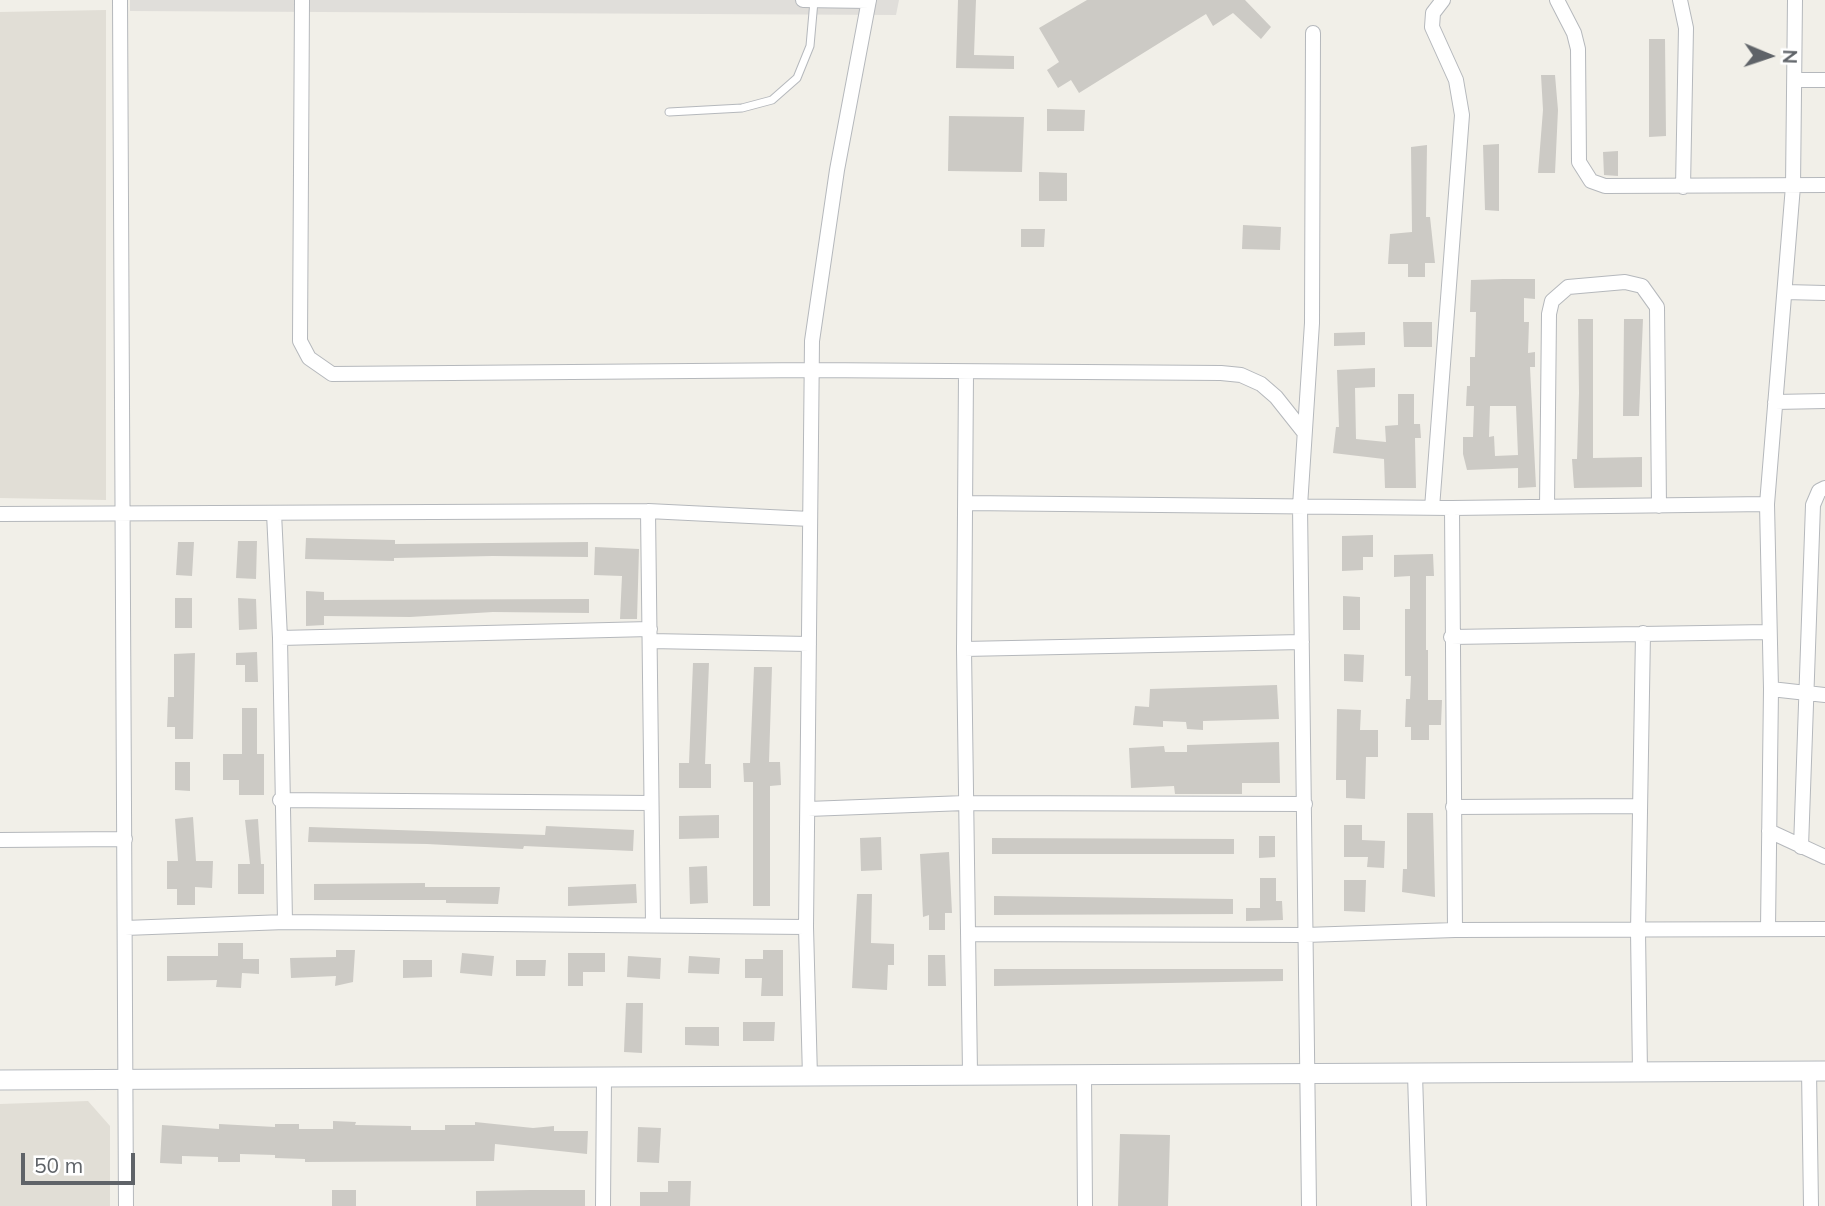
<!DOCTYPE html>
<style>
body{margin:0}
#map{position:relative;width:1825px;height:1206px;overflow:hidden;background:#f1efe8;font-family:Mulish,sans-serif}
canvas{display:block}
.north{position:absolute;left:1734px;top:21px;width:70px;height:70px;-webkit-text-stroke:5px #fff;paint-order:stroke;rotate:92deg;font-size:19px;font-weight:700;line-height:28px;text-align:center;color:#5f6368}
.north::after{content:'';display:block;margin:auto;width:24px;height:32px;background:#5f6368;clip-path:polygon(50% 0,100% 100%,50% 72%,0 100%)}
.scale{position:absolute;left:21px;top:1153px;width:114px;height:32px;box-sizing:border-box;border:4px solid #5f6368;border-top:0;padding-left:9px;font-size:21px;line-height:24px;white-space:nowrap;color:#5f6368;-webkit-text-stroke:5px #fff;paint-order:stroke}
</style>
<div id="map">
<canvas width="1825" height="1206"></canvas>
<div class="north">N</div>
<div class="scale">50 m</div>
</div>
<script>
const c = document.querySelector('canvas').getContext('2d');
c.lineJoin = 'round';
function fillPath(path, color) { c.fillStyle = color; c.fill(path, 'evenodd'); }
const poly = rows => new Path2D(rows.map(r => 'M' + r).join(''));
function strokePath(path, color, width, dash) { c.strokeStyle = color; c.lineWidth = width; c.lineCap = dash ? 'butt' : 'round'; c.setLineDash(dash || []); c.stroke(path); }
fillPath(poly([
 [130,0,899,0,896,15,130,11]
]), '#e0deda');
fillPath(poly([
 [106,10,106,500,0,498,0,12],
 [88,1101,110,1126,110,1206,0,1206,0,1104]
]), '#e1ded6');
fillPath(poly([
 [958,0,976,0,974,55,1014,56,1014,69,956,68],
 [1087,0,1245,0,1271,27,1261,39,1233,13,1213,26,1206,14,1079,93,1071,80,1058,88,1047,70,1059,62,1039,28],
 [1649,39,1665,39,1666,136,1649,137],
 [1541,75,1555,75,1558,110,1555,173,1538,173,1543,110],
 [1047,109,1085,110,1084,131,1047,131],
 [949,116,1024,117,1022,172,948,171],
 [1499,144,1499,211,1485,210,1483,145],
 [1427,145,1426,217,1430,217,1435,263,1425,263,1425,277,1408,277,1408,264,1388,264,1390,234,1412,232,1411,147],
 [1618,151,1618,176,1604,175,1603,152],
 [1039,172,1067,173,1067,201,1039,201],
 [1243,225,1281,227,1280,250,1242,249],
 [1021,229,1045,229,1044,247,1021,247],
 [1503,279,1535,279,1535,299,1524,298,1524,322,1529,322,1528,353,1535,352,1535,367,1530,367,1536,487,1518,488,1518,468,1467,470,1463,454,1463,437,1473,437,1474,406,1466,406,1467,386,1470,386,1470,357,1475,357,1476,312,1470,312,1471,280],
 [1490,406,1516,406,1518,455,1495,456,1494,436,1489,437],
 [1578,319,1593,319,1593,458,1642,457,1642,487,1574,488,1572,459,1577,459,1579,393],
 [1624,319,1643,319,1639,416,1623,416],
 [1403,322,1432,322,1432,347,1404,347],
 [1365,332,1365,345,1334,346,1334,333],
 [1375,368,1375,387,1355,388,1356,439,1386,442,1385,426,1398,425,1398,394,1414,394,1414,424,1420,424,1421,438,1415,438,1416,488,1385,488,1384,459,1333,453,1336,427,1339,427,1337,370],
 [1373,535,1373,557,1363,557,1363,570,1342,571,1342,536],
 [306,538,395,540,395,544,588,542,588,557,493,556,394,558,394,561,305,559],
 [238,541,257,541,256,579,236,578],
 [178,542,194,542,192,576,176,575],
 [595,547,639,549,637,619,620,619,622,576,594,575],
 [1433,554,1434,576,1426,576,1426,650,1428,650,1428,700,1442,700,1441,725,1429,725,1429,740,1411,740,1411,727,1405,727,1406,699,1410,699,1411,676,1405,676,1405,609,1410,609,1410,576,1394,577,1394,555],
 [306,591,324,592,324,600,589,599,589,613,493,612,410,617,324,616,324,625,306,626],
 [1343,596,1360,597,1360,630,1343,630],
 [175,598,192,598,192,628,175,628],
 [238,598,256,599,257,629,239,630],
 [257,652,258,682,245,682,245,665,236,665,236,653],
 [195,653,193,739,175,739,175,727,167,727,168,697,174,697,174,654],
 [1344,654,1364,655,1363,682,1344,681],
 [693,663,709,663,705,764,711,764,711,788,679,788,679,763,689,763],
 [754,667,772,667,769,762,780,762,781,785,770,786,770,906,753,906,753,782,744,782,743,763,750,763],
 [1277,685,1279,719,1203,721,1203,730,1187,729,1186,722,1163,721,1163,727,1133,725,1135,706,1149,707,1150,689],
 [242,708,257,708,257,754,264,754,264,795,239,795,239,780,223,780,223,754,242,754],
 [1337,709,1361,710,1360,730,1378,730,1378,757,1366,757,1365,799,1346,798,1346,780,1336,780],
 [1279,742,1280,783,1242,783,1242,794,1175,794,1174,786,1131,788,1129,748,1164,746,1165,752,1187,752,1187,745],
 [175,762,190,762,190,791,175,790],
 [1407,813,1433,813,1435,897,1402,892,1403,869,1407,869],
 [719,815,719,838,679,839,679,816],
 [193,817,196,861,213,861,212,888,195,887,195,905,177,905,177,889,167,889,167,861,178,861,175,819],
 [258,819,261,864,264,864,264,894,238,894,238,864,250,864,245,820],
 [1344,825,1362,825,1362,840,1385,841,1384,868,1367,867,1368,857,1344,857],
 [546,826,634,830,633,851,524,846,523,849,427,844,308,842,309,827,545,835],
 [1259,836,1275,836,1275,857,1259,858],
 [881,837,882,870,861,871,860,838],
 [992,838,1234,839,1234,854,992,854],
 [949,852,952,913,945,913,945,930,929,930,929,915,923,917,920,854],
 [707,866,708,903,690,904,689,867],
 [1260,878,1276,878,1276,901,1282,901,1283,920,1246,921,1246,908,1260,908],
 [1344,880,1366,880,1365,912,1344,911],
 [425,883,425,887,500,887,498,904,446,903,446,900,314,900,314,884],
 [636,884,637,903,568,906,568,887],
 [857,894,872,894,871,943,894,944,894,965,888,965,887,990,852,988],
 [994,896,1233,899,1233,914,994,915],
 [218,943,243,943,243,959,259,959,259,974,242,973,241,988,216,987,217,980,167,981,167,956,218,956],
 [336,950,355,950,353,982,335,986,336,976,291,978,290,958,336,957],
 [763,950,783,950,783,996,761,996,762,978,745,978,745,959,763,959],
 [462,953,494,956,492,976,460,973],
 [568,953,605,953,605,972,583,972,583,986,568,986],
 [928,955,945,955,946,986,928,986],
 [628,956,661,958,660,979,627,977],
 [689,956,720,958,719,974,688,973],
 [403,960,432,960,432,977,403,978],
 [516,960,546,960,545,976,516,976],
 [994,969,1283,969,1283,981,994,986],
 [626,1003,643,1003,642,1053,624,1052],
 [743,1022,775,1022,774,1041,743,1041],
 [685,1027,719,1027,719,1046,685,1045],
 [333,1121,356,1122,355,1125,411,1126,411,1130,445,1130,445,1125,475,1125,475,1122,533,1128,554,1126,554,1131,588,1131,587,1154,495,1144,494,1161,305,1162,305,1159,275,1158,275,1155,240,1154,240,1162,218,1162,218,1157,182,1156,182,1164,160,1163,162,1125,219,1129,219,1124,275,1127,275,1124,299,1124,299,1129,333,1129],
 [638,1127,661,1128,659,1163,637,1162],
 [1120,1134,1170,1135,1168,1206,1118,1206],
 [668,1181,691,1181,690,1206,640,1206,640,1192,668,1192],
 [332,1190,356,1190,356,1206,332,1206],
 [530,1190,585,1190,585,1206,476,1206,476,1191]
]), '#cccac5');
const lane = poly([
 [669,112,742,108,772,100,797,78,810,46,814,1]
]);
const street = poly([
 [120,0,126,1206],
 [302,0,300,341,309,358,332,374,811,370,1221,373,1241,375,1261,384,1276,397,1303,431],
 [803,0,869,1],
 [1557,0,1574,33,1578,49,1579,162,1591,181,1605,186,1825,185],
 [1680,0,1686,28,1683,187],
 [1795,80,1825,80],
 [1785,292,1825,293],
 [966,374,964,649,970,1073],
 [1775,402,1825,401],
 [966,503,1452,508,1767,504],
 [1547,506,1549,314,1552,301,1568,287,1625,282,1642,286,1657,307,1659,506],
 [1432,508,1462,115,1456,80,1432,27,1433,13,1443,0],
 [1452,508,1455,930],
 [648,511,653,924],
 [274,513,280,638,285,922],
 [0,514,648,511,810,519],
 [1451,637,1768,632],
 [280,638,650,629],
 [650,641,809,644],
 [964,649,1302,642],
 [1771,689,1825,695],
 [280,800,651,803],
 [1453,807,1640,806],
 [808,809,965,803,1305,804],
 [1769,831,1825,857],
 [0,840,125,839],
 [1801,847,1813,505,1819,491,1825,488],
 [125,928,285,922,806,927],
 [1768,928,1771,689,1767,504,1793,186,1795,0],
 [969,934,1305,935,1455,930,1825,929],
 [1809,1070,1811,1206],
 [1640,1073,1638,931,1643,633],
 [1415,1074,1419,1206],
 [1084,1075,1085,1206],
 [810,1077,806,927,812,341,837,170,869,0],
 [603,1206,604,1078],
 [1309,1206,1300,506,1312,323,1313,33]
]);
const secondary = poly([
 [0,1080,1825,1071]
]);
strokePath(lane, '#b5b8bc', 9);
strokePath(street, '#b5b8bc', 16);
strokePath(secondary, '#b6babf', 21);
strokePath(lane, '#fff', 7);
strokePath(street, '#fff', 14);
strokePath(secondary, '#fff', 19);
</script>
